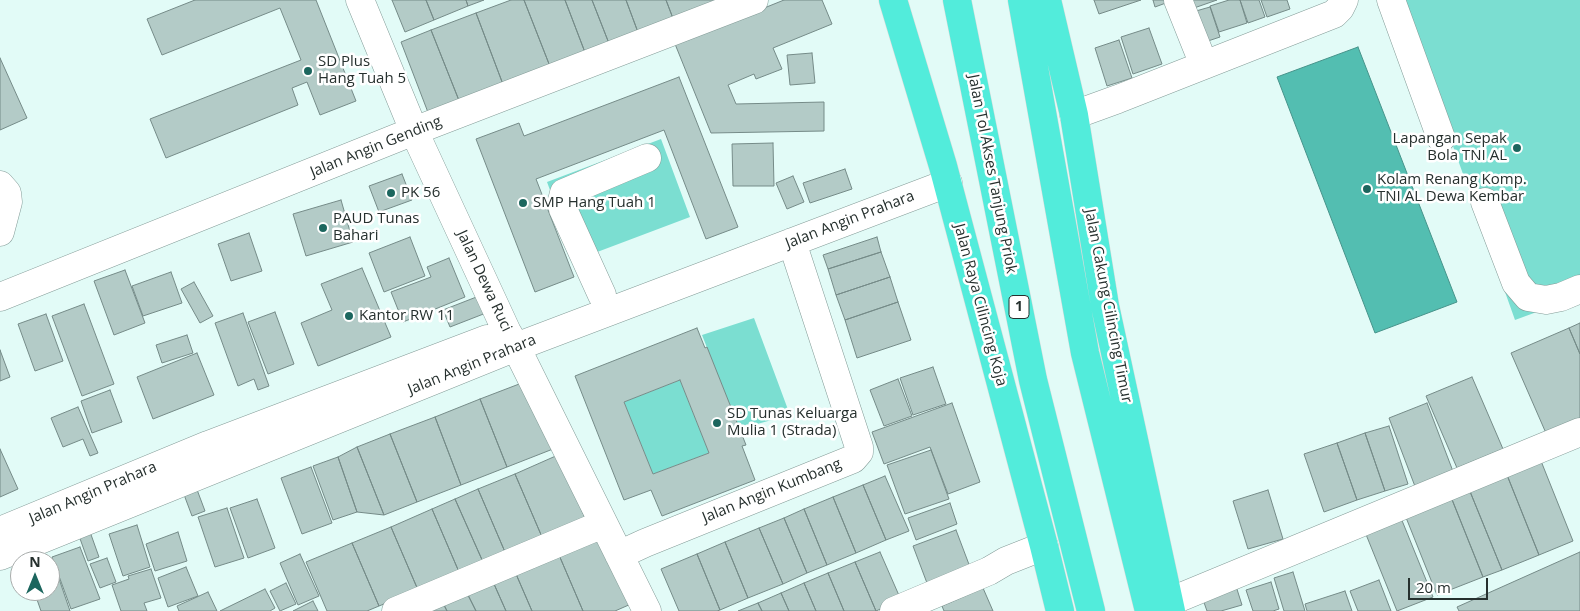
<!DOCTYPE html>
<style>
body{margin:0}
#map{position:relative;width:1580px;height:611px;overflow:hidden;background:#e2fbf7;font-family:"Open Sans",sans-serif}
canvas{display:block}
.north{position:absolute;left:10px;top:551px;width:50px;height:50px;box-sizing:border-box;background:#fff;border:1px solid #a8acab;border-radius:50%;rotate:0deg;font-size:14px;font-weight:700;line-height:20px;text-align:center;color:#26302e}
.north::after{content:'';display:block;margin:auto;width:18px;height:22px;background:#1c665e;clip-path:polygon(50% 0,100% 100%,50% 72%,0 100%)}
.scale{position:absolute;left:1408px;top:578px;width:80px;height:22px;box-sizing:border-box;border:2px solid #26302e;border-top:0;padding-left:6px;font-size:15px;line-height:18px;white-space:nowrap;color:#26302e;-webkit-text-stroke:4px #fff;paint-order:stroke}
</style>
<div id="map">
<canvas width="1580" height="611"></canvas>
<div class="north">N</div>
<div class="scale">20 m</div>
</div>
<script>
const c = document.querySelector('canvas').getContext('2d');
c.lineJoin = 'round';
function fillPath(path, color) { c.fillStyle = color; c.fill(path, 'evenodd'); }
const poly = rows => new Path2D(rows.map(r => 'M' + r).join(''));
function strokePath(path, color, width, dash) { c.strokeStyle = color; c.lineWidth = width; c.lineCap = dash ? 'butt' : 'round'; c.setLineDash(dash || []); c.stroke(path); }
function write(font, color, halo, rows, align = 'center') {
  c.font = font + ' "Open Sans",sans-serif'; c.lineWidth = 5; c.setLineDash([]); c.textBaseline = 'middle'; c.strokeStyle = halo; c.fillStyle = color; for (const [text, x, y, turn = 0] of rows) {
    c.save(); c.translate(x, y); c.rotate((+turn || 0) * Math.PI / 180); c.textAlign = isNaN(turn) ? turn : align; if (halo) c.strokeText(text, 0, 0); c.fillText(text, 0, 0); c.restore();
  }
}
fillPath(poly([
 [1401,0,1580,0,1580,296,1515,320],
 [661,139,690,217,576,260,547,182],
 [754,318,790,415,739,429,702,335],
 [680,380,709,453,653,474,624,402]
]), '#7bded1');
const water = poly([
 [1358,47,1457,302,1375,333,1277,77,1358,47]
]);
fillPath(water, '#53beb1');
strokePath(water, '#46938a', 1);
const building = poly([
 [195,0,316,0,356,101,320,115,307,82,292,88,298,105,166,158,150,119,301,60,280,8,162,55,147,19,195,0],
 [392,0,426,0,434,20,405,32,392,0],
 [426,0,466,0,468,6,434,20,426,0],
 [466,0,484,0,468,6,466,0],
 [511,0,524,0,551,69,504,87,476,13,511,0],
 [524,0,565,0,586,55,551,69,524,0],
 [565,0,592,0,610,46,586,55,565,0],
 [592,0,626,0,639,35,610,46,592,0],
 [626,0,666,0,674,21,639,35,626,0],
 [666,0,730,0,674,21,666,0],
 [784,0,822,0,832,24,773,48,782,69,756,79,754,74,728,85,736,104,824,102,824,131,711,133,675,44,784,0],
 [1094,0,1141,0,1099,14,1094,0],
 [1153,0,1174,0,1155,7,1153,0],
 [1192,0,1217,0,1194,8,1192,0],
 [1229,0,1240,0,1247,23,1219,32,1210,6,1229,0],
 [1240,0,1259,0,1265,17,1248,23,1240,0],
 [1261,0,1287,0,1290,9,1267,17,1261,0],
 [1210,7,1220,37,1199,44,1189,13,1210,7],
 [476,13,504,87,460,103,431,30,476,13],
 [1149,28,1162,64,1133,74,1121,37,1149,28],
 [431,30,460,103,429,115,401,42,431,30],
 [1119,40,1132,78,1107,86,1095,48,1119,40],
 [812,53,815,83,790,85,787,55,812,53],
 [0,58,27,118,0,130,0,58],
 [679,77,738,227,706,239,664,130,536,179,574,277,535,292,476,139,519,123,524,136,679,77],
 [773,143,774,186,733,186,732,144,773,143],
 [845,169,852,189,810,203,803,183,845,169],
 [402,174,412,200,379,212,369,186,402,174],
 [793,176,804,202,787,209,776,183,793,176],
 [341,200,353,242,306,256,293,214,341,200],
 [249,233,262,271,231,281,218,244,249,233],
 [410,237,425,276,384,292,369,253,410,237],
 [877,237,881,252,828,269,823,255,877,237],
 [881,252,890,277,836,295,828,269,881,252],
 [449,258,465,297,403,322,391,292,431,277,427,267,449,258],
 [362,268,391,337,318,366,301,323,332,310,321,284,362,268],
 [125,270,145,323,114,335,94,281,125,270],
 [171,272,182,303,143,316,132,286,171,272],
 [890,277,898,302,845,320,836,295,890,277],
 [194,282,213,316,200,323,181,289,194,282],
 [479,296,486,313,450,327,443,310,479,296],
 [898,302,911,340,857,358,845,320,898,302],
 [84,304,114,384,82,396,52,316,84,304],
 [275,312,294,364,268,374,248,322,275,312],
 [243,313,269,386,258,390,254,379,238,386,215,323,243,313],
 [46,314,63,361,35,371,18,324,46,314],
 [1580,323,1580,354,1569,328,1580,323],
 [697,328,705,348,707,347,746,445,742,446,755,480,662,516,651,490,624,500,575,376,697,328],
 [680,380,709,453,653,474,624,402,680,380],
 [1569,328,1580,354,1580,427,1549,440,1511,353,1569,328],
 [187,335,193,353,162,363,156,345,187,335],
 [0,350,10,377,0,381,0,350],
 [197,353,214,395,153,419,137,377,197,353],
 [933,367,946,404,913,415,900,378,933,367],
 [1472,377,1503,449,1457,468,1426,396,1472,377],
 [898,379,912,416,884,426,870,390,898,379],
 [527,381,553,449,507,467,480,399,527,381],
 [110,390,122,422,92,433,81,401,110,390],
 [480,399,507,467,461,485,435,417,480,399],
 [952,403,980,482,948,494,930,447,884,464,872,432,952,403],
 [1427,403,1454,474,1416,489,1389,418,1427,403],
 [78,407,98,453,90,456,83,439,63,447,51,418,78,407],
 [435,417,461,485,417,502,390,434,435,417],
 [1389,426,1408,484,1385,491,1365,433,1389,426],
 [1365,433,1385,491,1357,500,1337,443,1365,433],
 [390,434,417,502,384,515,357,447,390,434],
 [1337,443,1357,500,1324,512,1304,454,1337,443],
 [357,447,384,515,357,512,338,457,357,447],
 [0,449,18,489,0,497,0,449],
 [931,450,949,499,905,514,887,465,931,450],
 [558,455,585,518,542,537,515,474,558,455],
 [338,457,357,512,333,520,313,466,338,457],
 [1541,461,1573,541,1539,555,1507,475,1541,461],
 [311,467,332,523,302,534,281,478,311,467],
 [515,474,542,537,505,552,478,489,515,474],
 [1507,475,1539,555,1502,570,1469,489,1507,475],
 [885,476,909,531,886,540,863,485,885,476],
 [863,485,886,540,856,553,833,497,863,485],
 [196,487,205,511,192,516,183,492,196,487],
 [478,489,505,552,483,562,455,499,478,489],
 [1469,489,1502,570,1483,577,1451,497,1469,489],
 [1268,490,1283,539,1248,549,1233,501,1268,490],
 [833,497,856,553,827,565,804,509,833,497],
 [1451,497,1483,577,1437,595,1405,515,1451,497],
 [257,499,275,548,248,558,230,508,257,499],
 [455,499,483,562,459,572,432,509,455,499],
 [950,503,957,524,916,540,908,518,950,503],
 [227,508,244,558,215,567,198,517,227,508],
 [432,509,459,572,418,590,391,527,432,509],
 [804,509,827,565,807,573,784,518,804,509],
 [784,518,807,573,783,584,759,528,784,518],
 [1401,518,1433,597,1397,611,1365,532,1401,518],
 [137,525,150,567,123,576,109,534,137,525],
 [391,527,418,590,379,606,352,543,391,527],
 [759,528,783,584,748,598,725,542,759,528],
 [89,529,99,557,88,561,78,533,89,529],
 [956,530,973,575,930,591,913,546,956,530],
 [178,532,187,561,155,571,146,544,178,532],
 [601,537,631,604,615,611,583,611,559,555,601,537],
 [725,542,748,598,720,610,697,554,725,542],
 [352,543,379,606,367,611,327,611,306,562,352,543],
 [80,547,100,599,71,609,52,557,80,547],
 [880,552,901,600,876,611,855,562,880,552],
 [1580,552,1580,611,1459,611,1457,607,1580,552],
 [300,554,319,596,298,605,280,563,300,554],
 [697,554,720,610,717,611,679,611,661,569,697,554],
 [559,555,583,611,532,611,516,574,559,555],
 [107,558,116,582,100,588,90,564,107,558],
 [855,562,876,611,844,611,828,573,855,562],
 [55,567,70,611,41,611,34,591,50,591,50,569,55,567],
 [186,567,198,596,168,607,158,578,186,567],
 [151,569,161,598,144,603,147,611,121,611,112,585,129,579,128,576,151,569],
 [1293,572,1305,611,1284,611,1274,578,1293,572],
 [828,573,844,611,816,611,804,583,828,573],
 [516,574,532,611,506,611,494,584,516,574],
 [1379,580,1391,611,1358,611,1350,591,1379,580],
 [1271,582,1279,609,1273,611,1253,611,1246,590,1271,582],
 [286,583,296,604,280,611,270,591,286,583],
 [804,583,816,611,789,611,781,593,804,583],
 [1235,583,1242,605,1221,611,1207,611,1201,594,1235,583],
 [494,584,506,611,476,611,468,595,494,584],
 [983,588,993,611,944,611,942,606,983,588],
 [265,589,275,608,270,611,220,611,265,589],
 [1345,591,1352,611,1307,611,1305,604,1345,591],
 [208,592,217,611,179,611,177,606,208,592],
 [781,593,789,611,762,611,758,603,781,593],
 [468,595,476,611,447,611,444,605,468,595],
 [313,601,318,611,293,611,313,601],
 [758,603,762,611,738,611,758,603],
 [444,605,447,611,431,611,444,605]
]);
fillPath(building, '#b3cbc7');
strokePath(building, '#758b88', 1);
const minor = poly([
 [360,0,414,131,507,332,516,347,647,611],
 [1178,0,1204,65],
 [1391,0,1441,138],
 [1074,115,1118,99,1334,14,1340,8,1344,0],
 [0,185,7,193,8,202,0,232],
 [1485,202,1516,283,1528,297,1546,300,1561,297,1580,289],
 [602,295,563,209,562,201,564,193,647,158],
 [0,297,414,131,754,0],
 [0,531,208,445,487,339],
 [619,555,645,543,853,459,859,452,859,447,792,242],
 [0,556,516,347,948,183],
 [1169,602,1580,432],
 [396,611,603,524],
 [894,611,989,571,1006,561,1044,546]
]);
const highway = poly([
 [893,0,943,166,1044,546,1060,611],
 [957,0,1033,380,1091,611],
 [1022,0,1085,353,1149,611],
 [1047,0,1074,115,1105,306,1171,611]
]);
strokePath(minor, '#849c98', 29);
strokePath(highway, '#d8dad9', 29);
strokePath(minor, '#fff', 28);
strokePath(highway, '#52ecdb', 28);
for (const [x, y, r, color] of [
 [308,71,5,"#1c665e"],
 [1517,148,5,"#1c665e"],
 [1367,189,5,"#1c665e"],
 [391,193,5,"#1c665e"],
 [523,203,5,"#1c665e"],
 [323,228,5,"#1c665e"],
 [349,316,5,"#1c665e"],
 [717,423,5,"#1c665e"]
]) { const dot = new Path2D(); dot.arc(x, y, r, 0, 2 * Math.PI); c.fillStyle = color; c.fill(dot); strokePath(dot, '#fff', 2); }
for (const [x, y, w] of [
 [1019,307,20]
]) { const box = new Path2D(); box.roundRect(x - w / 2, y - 11.5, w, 23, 4); c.fillStyle = '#fff'; c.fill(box); strokePath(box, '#26302e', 1); }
write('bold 14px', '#26302e', null, [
 ["1",1019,307]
]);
write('15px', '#26302e', '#fff', [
 ["SD Plus",318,62],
 ["Hang Tuah 5",318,79],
 ["Lapangan Sepak",1507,139,"right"],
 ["Bola TNI AL",1507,156,"right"],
 ["Kolam Renang Komp.",1377,180],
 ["TNI AL Dewa Kembar",1377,197],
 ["PK 56",401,193],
 ["SMP Hang Tuah 1",533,203],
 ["PAUD Tunas",333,219],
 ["Bahari",333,236],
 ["Kantor RW 11",359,316],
 ["SD Tunas Keluarga",727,414],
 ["Mulia 1 (Strada)",727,431]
], 'left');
write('15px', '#26302e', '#fff', [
 ["Jalan Angin Gending",376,147,-22],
 ["Jalan Tol Akses Tanjung Priok",992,174,79],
 ["Jalan Angin Prahara",850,220,-21],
 ["Jalan Dewa Ruci",484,281,65],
 ["Jalan Raya Cilincing Koja",980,305,75],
 ["Jalan Cakung Cilincing Timur",1108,306,79],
 ["Jalan Angin Prahara",472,365,-22],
 ["Jalan Angin Kumbang",772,491,-22],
 ["Jalan Angin Prahara",93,493,-23]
]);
</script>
